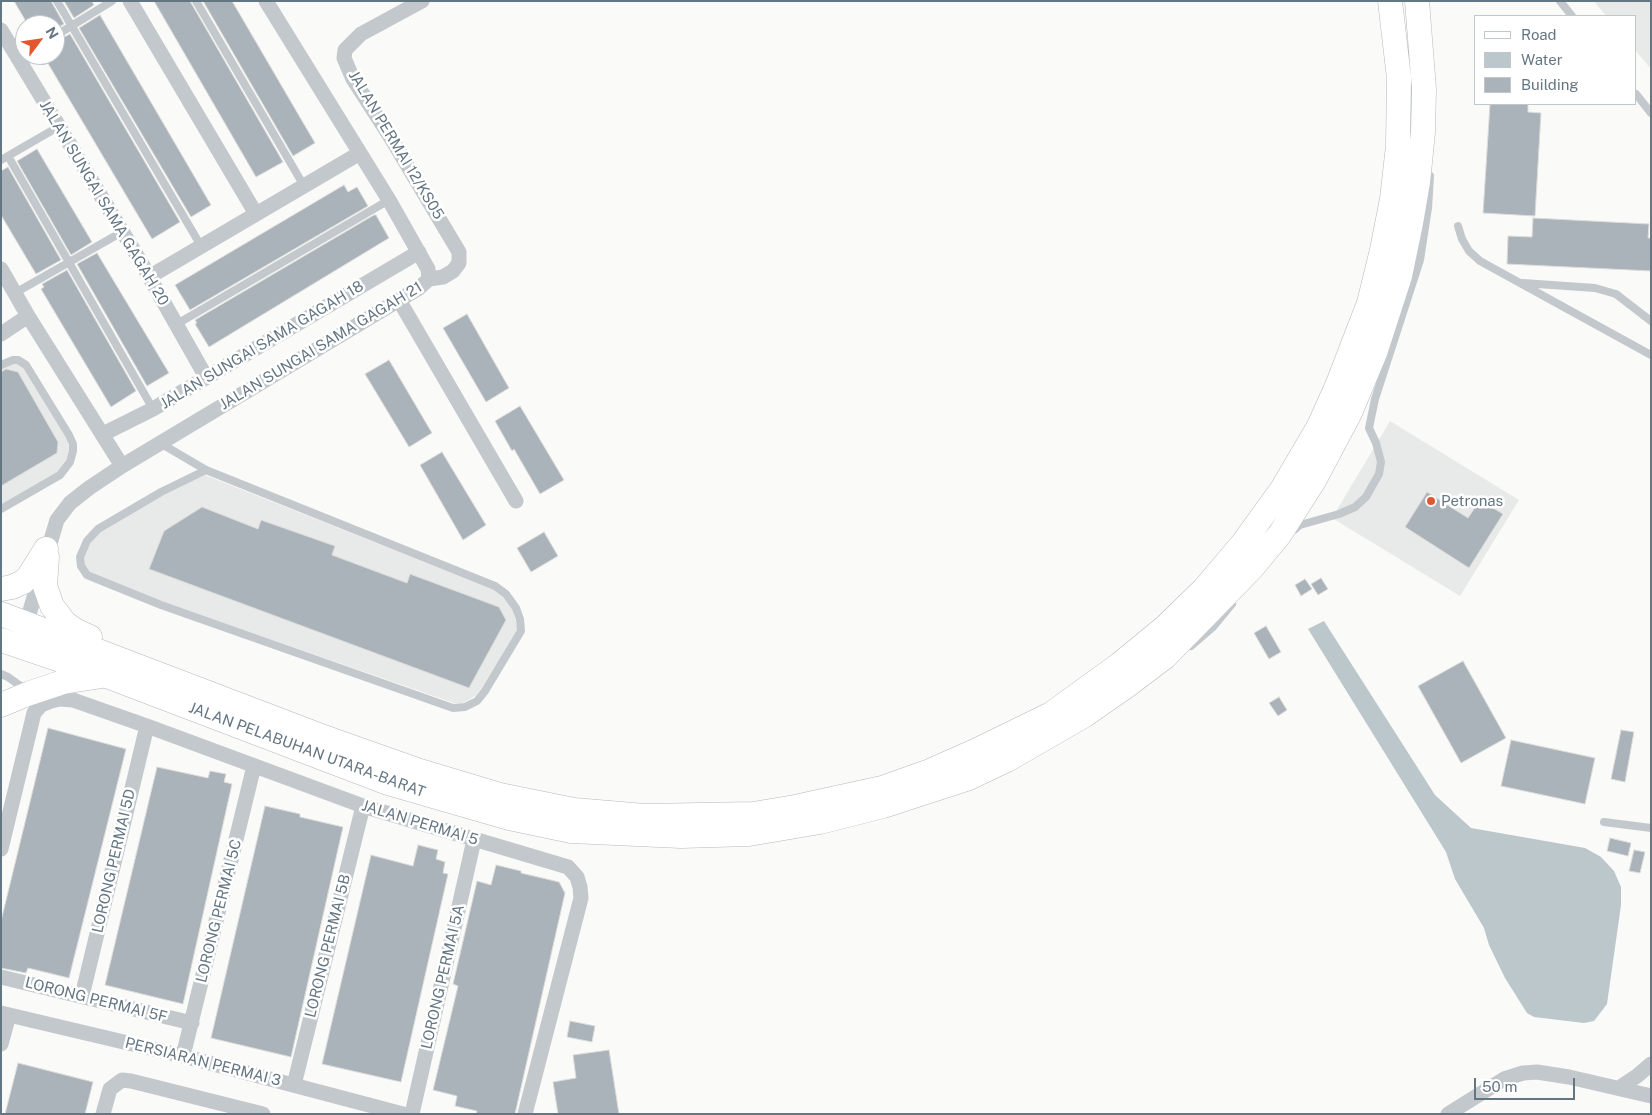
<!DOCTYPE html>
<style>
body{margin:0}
#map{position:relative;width:1652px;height:1115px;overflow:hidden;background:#fafaf8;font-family:"Public Sans",sans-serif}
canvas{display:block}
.frame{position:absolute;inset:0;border:2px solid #657683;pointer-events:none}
.legend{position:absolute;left:1474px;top:15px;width:162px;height:90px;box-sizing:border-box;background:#fff;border:1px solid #c1c8cd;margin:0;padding:6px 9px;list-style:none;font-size:15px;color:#657683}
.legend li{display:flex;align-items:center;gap:10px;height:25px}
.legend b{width:25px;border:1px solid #c1c8cd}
.north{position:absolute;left:15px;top:15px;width:50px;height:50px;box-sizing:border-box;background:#fff;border:1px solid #c1c8cd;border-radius:50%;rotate:59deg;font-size:14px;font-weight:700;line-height:20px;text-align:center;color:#657683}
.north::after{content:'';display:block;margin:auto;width:18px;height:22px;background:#e4572e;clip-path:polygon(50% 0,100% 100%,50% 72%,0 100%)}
.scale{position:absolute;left:1474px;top:1078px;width:101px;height:22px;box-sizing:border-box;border:2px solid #657683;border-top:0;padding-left:6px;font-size:15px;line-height:18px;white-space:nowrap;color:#657683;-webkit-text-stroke:4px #fff;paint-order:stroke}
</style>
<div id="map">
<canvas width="1652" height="1115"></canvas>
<div class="frame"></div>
<ul class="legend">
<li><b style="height:6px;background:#fff"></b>Road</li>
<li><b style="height:14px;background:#bbc7cb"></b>Water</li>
<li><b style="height:14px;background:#aab3b9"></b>Building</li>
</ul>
<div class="north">N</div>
<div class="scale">50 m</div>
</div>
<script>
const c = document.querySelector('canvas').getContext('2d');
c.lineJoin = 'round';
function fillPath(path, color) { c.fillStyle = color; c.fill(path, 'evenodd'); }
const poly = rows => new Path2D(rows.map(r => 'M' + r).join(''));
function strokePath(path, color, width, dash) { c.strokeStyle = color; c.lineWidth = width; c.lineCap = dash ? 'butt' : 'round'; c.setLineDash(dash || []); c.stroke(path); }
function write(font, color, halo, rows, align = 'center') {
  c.font = font + ' "Public Sans",sans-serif'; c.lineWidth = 5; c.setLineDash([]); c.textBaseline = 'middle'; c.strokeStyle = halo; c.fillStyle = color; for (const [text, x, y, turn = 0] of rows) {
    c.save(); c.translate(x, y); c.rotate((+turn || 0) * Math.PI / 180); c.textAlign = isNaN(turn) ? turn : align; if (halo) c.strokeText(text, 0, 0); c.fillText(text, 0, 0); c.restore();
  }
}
fillPath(poly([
 [1594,1,1651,1,1651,69,1636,51,1636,16,1606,16],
 [11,363,17,363,22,366,68,440,70,454,65,466,58,472,1,505,1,369],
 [1390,421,1519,500,1460,596,1332,518],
 [205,475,492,589,504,596,513,609,518,631,482,688,475,696,463,703,454,703,163,602,89,573,84,564,83,557,90,544,100,532,167,492]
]), '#e8e9e9');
fillPath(poly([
 [1324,621,1435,795,1471,828,1585,848,1601,857,1614,871,1621,887,1621,905,1607,1004,1594,1021,1584,1023,1534,1017,1527,1013,1505,978,1489,945,1484,928,1455,879,1446,852,1308,629]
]), '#bbc7cb');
const building = poly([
 [14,1,51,1,64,24,55,29,55,25,28,25,14,1],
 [64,1,92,1,94,5,74,18,64,1],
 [154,1,190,1,283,162,256,177,154,1],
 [203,1,232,1,315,143,293,156,203,1],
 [100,15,211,205,191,217,79,28,100,15],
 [70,34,180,222,152,239,43,55,55,55,55,42,70,34],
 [1490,104,1528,104,1528,112,1541,113,1535,216,1483,213,1490,104],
 [37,149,92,242,71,255,17,161,37,149],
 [8,167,61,260,36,274,1,215,1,171,8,167],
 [344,185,348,192,357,187,368,206,190,310,175,285,344,185],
 [374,215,376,215,389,238,209,347,195,324,197,323,195,320,374,215],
 [1533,218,1649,224,1648,238,1651,238,1651,271,1507,264,1508,236,1532,237,1533,218],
 [97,253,169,373,147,386,77,264,97,253],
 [67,270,136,391,111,407,41,289,44,287,42,284,67,270],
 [467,314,509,388,486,402,443,328,467,314],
 [389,360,432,433,409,447,365,374,389,360],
 [6,369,18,372,58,442,57,453,1,486,1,372,6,369],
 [520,406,564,480,540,494,514,449,512,451,495,421,520,406],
 [442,452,486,525,463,540,420,465,442,452],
 [1427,492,1468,518,1480,500,1503,514,1469,568,1405,527,1427,492],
 [202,507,258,529,261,520,335,546,332,555,407,583,410,574,499,607,506,620,469,688,149,569,164,531,202,507],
 [544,532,558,556,531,572,517,548,544,532],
 [1321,578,1328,589,1318,595,1311,584,1321,578],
 [1305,579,1312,589,1301,596,1295,585,1305,579],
 [1266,626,1281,652,1269,659,1254,633,1266,626],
 [1463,661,1506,738,1461,763,1418,686,1463,661],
 [1279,697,1287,710,1278,716,1269,703,1279,697],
 [48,728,126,749,69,978,28,968,26,973,1,968,1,921,48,728],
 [1621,730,1634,732,1625,782,1611,779,1621,730],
 [1511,740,1595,758,1585,804,1501,786,1511,740],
 [157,767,208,778,210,771,226,774,224,782,232,784,183,1004,105,985,157,767],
 [265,806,300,814,300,817,343,827,291,1057,211,1038,265,806],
 [1610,838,1631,843,1628,856,1607,851,1610,838],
 [418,845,438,850,436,859,445,862,443,873,448,874,401,1082,322,1064,371,855,413,866,418,845],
 [1634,850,1645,852,1640,873,1629,871,1634,850],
 [496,865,521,871,521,873,559,882,565,893,515,1114,476,1114,477,1111,455,1106,457,1096,433,1090,458,986,453,984,477,881,491,885,496,865],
 [570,1021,595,1026,592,1042,567,1037,570,1021],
 [609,1050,619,1114,558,1114,553,1082,576,1078,573,1055,609,1050],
 [18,1063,93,1082,85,1114,5,1114,18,1063]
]);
fillPath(building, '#aab3b9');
strokePath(building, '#dcdcda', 1);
const primary = poly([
 [47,557,45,586,52,606,65,623,75,630,90,637],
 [1,589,12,587,23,582,29,576,46,549],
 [1,614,321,736,420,771,500,795,574,810,645,816,753,814,795,807,882,788,930,771,975,751,1051,714,1120,664,1165,627,1204,589,1243,543,1282,489,1319,426,1337,386,1369,303,1382,250,1392,199,1398,146,1399,78,1390,1],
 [1,640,107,676,388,783,509,818,571,831,681,836,749,834,820,822,883,806,969,778,1007,760,1085,715,1128,685,1165,657,1252,568,1280,534,1315,479,1350,413,1375,353,1400,276,1411,223,1418,182,1423,132,1424,89,1417,1],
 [1,705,30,693,63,682,102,676]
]);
strokePath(primary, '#b5babe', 25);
strokePath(poly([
 [57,1,201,246],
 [196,1,304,186],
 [1560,1,1572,16],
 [55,36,112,1],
 [1636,94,1651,113],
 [8,156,153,409],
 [1,160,58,127],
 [1458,226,1462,239,1469,251,1480,261,1651,355],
 [1523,283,1595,288,1616,294,1651,321],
 [15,293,122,232],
 [177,324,389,200],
 [1,365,13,360,18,360,26,365,69,435,73,444,73,451,70,462,60,475,1,509],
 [160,443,206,470,495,586,506,594,516,608,520,619,521,631,485,691,477,701,465,707,453,708,161,605,87,575,81,566,80,557,87,541,98,529,161,492,206,470],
 [1294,530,1300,525,1339,514,1355,507,1366,497,1379,474,1381,462,1376,443,1369,428,1375,399,1420,260,1428,208,1430,176],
 [1191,646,1213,627,1232,604],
 [1,674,8,677,26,690],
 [1604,822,1651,828]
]), '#c3c8cc', 8);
strokePath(poly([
 [130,1,256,214],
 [422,1,361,34,345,50,344,58,353,79,391,138,459,252,459,263,453,271,443,277,429,279],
 [1,30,142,264,206,377],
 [1,269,28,316,122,466],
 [149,277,360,153],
 [399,300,516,501],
 [1,334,28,316],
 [103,434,153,409,419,252],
 [24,631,57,520,70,503,89,488,122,466,419,288,429,279,428,269,389,200,266,1],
 [1,849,34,713,41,705,51,701,60,699,73,700,147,726,363,806,568,867,577,877,580,887,581,898,525,1114],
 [1,977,192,1023],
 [82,996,147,726],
 [1,1013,183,1056,403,1114],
 [1,1044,9,1015],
 [183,1056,254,766],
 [294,1085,363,806],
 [1619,1088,1637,1076,1651,1064],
 [103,1114,110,1089,122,1080,131,1081,263,1114],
 [412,1114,474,840],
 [1448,1114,1504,1079,1523,1073,1537,1072,1569,1077,1651,1096]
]), '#c3c8cc', 15);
strokePath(primary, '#fff', 24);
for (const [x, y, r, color] of [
 [1431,501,5,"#e4572e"]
]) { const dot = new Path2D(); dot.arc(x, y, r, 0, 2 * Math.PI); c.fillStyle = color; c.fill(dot); strokePath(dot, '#fff', 2); }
write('15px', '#657683', '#fff', [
 ["JALAN PERMAI 12/KS05",396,145,59],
 ["JALAN SUNGAI SAMA GAGAH 20",104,203,59],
 ["JALAN SUNGAI SAMA GAGAH 18",262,345,-31],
 ["JALAN SUNGAI SAMA GAGAH 21",321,346,-31],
 ["JALAN PELABUHAN UTARA-BARAT",307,750,20],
 ["JALAN PERMAI 5",420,823,17],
 ["LORONG PERMAI 5D",114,861,-77],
 ["LORONG PERMAI 5C",219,911,-76],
 ["LORONG PERMAI 5B",328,946,-76],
 ["LORONG PERMAI 5A",443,977,-77],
 ["LORONG PERMAI 5F",96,1000,14],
 ["PERSIARAN PERMAI 3",203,1062,14]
]);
write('15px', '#657683', '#fff', [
 ["Petronas",1441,501]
], 'left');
</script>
